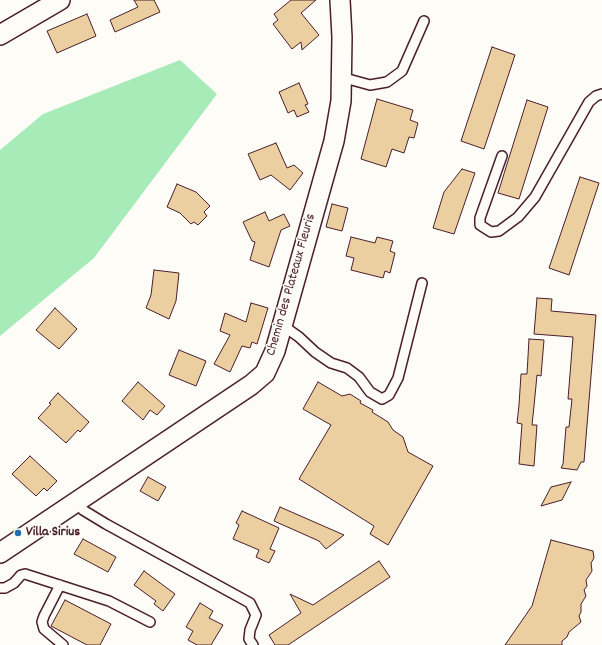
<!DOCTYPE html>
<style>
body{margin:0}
canvas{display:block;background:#fdfcf7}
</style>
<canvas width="602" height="645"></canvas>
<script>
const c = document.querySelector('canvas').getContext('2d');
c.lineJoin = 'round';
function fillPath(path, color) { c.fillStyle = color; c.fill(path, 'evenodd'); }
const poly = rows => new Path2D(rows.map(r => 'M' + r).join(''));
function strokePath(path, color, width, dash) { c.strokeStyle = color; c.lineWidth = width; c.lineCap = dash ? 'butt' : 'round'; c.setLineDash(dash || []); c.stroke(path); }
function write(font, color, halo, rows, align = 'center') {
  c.font = font + ' Dekko,sans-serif'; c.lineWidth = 3; c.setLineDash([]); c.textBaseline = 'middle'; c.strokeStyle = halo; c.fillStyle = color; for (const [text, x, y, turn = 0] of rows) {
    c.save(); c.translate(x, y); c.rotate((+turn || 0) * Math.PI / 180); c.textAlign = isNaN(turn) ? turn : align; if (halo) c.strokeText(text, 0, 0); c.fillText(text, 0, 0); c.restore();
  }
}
fillPath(poly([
 [180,60,217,94,94,258,0,336,0,150,43,114]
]), '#a7ecb8');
const building = poly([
 [134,0,154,0,160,12,115,32,110,20,138,7,134,0],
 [291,0,316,0,301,13,319,35,302,50,301,42,292,49,273,24,278,20,274,14,291,0],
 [87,14,96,36,57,53,47,31,87,14],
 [492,47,515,55,484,149,461,141,492,47],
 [299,83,308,104,305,105,309,112,297,117,294,110,288,113,279,92,299,83],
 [377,99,413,110,410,120,418,123,414,138,409,137,404,153,392,149,386,167,361,159,377,99],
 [527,100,548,107,519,199,498,193,527,100],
 [276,143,287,168,294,165,303,173,290,190,271,175,260,180,248,154,276,143],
 [462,169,475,173,454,234,433,228,444,192,462,169],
 [580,177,599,183,569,275,549,268,580,177],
 [177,184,196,192,210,206,204,212,207,216,198,225,194,222,191,224,180,213,167,207,177,184],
 [332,204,348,208,342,231,326,227,332,204],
 [265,212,269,221,284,214,290,226,281,230,269,267,250,260,255,242,252,241,243,222,265,212],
 [351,237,375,243,377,237,393,241,390,251,395,253,390,273,385,271,383,278,351,270,354,258,346,256,351,237],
 [154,270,179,273,176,301,169,319,146,308,151,295,154,270],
 [537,298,552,299,551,311,596,315,584,462,581,462,577,470,561,468,563,464,566,427,569,427,572,399,568,399,573,337,534,334,537,298],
 [251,303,268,308,257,344,252,342,250,348,242,346,230,372,214,364,230,335,220,331,225,313,246,322,251,303],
 [55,308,77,329,59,349,36,330,55,308],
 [529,339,544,340,541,376,537,375,534,406,532,425,537,425,534,466,519,464,522,424,517,423,519,405,521,374,527,374,529,339],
 [179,350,206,361,196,386,169,375,179,350],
 [138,382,165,406,157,415,150,410,143,420,122,401,138,382],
 [318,382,342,396,350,394,361,401,360,403,373,410,372,412,388,422,393,430,403,437,408,452,433,466,388,545,370,534,374,526,299,479,331,425,303,409,318,382],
 [58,393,89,422,80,432,78,430,66,443,38,418,51,404,49,403,58,393],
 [30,456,57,481,47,491,44,488,36,496,12,474,30,456],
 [148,477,166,487,158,501,140,491,148,477],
 [571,482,562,500,541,506,551,487,571,482],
 [280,507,344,535,326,549,319,541,274,521,280,507],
 [242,511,279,528,270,549,275,551,269,563,256,557,259,550,233,539,239,525,236,523,242,511],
 [83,539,116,557,108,572,74,554,83,539],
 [551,540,593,551,594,558,591,563,592,571,586,580,587,586,584,590,586,596,581,604,581,612,579,616,581,622,569,632,567,637,562,641,562,645,505,645,532,606,551,540],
 [379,561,390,577,288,645,275,645,269,635,301,613,290,594,313,605,379,561],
 [144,571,175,594,163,611,154,604,156,601,134,585,144,571],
 [65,600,111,624,100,645,87,645,51,626,65,600],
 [200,603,213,611,209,618,223,625,211,645,197,645,188,640,193,631,186,627,200,603]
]);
fillPath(building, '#eccfa0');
strokePath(building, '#4a1f2b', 1);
const lane = poly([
 [341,77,370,85,387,82,402,71,424,21],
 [502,156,480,218,480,225,491,232,499,231,518,217,535,197,589,102,596,96,602,94],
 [282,325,299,337,315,352,331,363,347,368,359,377,370,392,382,399,389,395,398,378,422,283],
 [78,501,83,510,106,524,250,603,256,615,250,630,249,639,253,645],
 [60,585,44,616,42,622,44,629,63,645],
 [0,588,5,588,14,583,21,575,25,574,109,601,150,622]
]);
const street = poly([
 [0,35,60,0],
 [0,553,251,385,265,373,275,351,334,141,341,101,342,37,340,0]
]);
strokePath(lane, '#4a1f2b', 12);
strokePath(street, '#4a1f2b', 22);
strokePath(lane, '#fdfcf7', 9);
strokePath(street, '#fdfcf7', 19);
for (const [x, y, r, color] of [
 [18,533,4,"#1f6fb2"]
]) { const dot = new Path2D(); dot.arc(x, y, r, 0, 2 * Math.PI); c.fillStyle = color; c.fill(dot); strokePath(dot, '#fdfcf7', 1.5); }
write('14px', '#4a1f2b', '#fdfcf7', [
 ["Chemin des Plateaux Fleuris",292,285,-74]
]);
write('bold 14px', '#4a1f2b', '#fdfcf7', [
 ["Villa Sirius",26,533]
], 'left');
</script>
